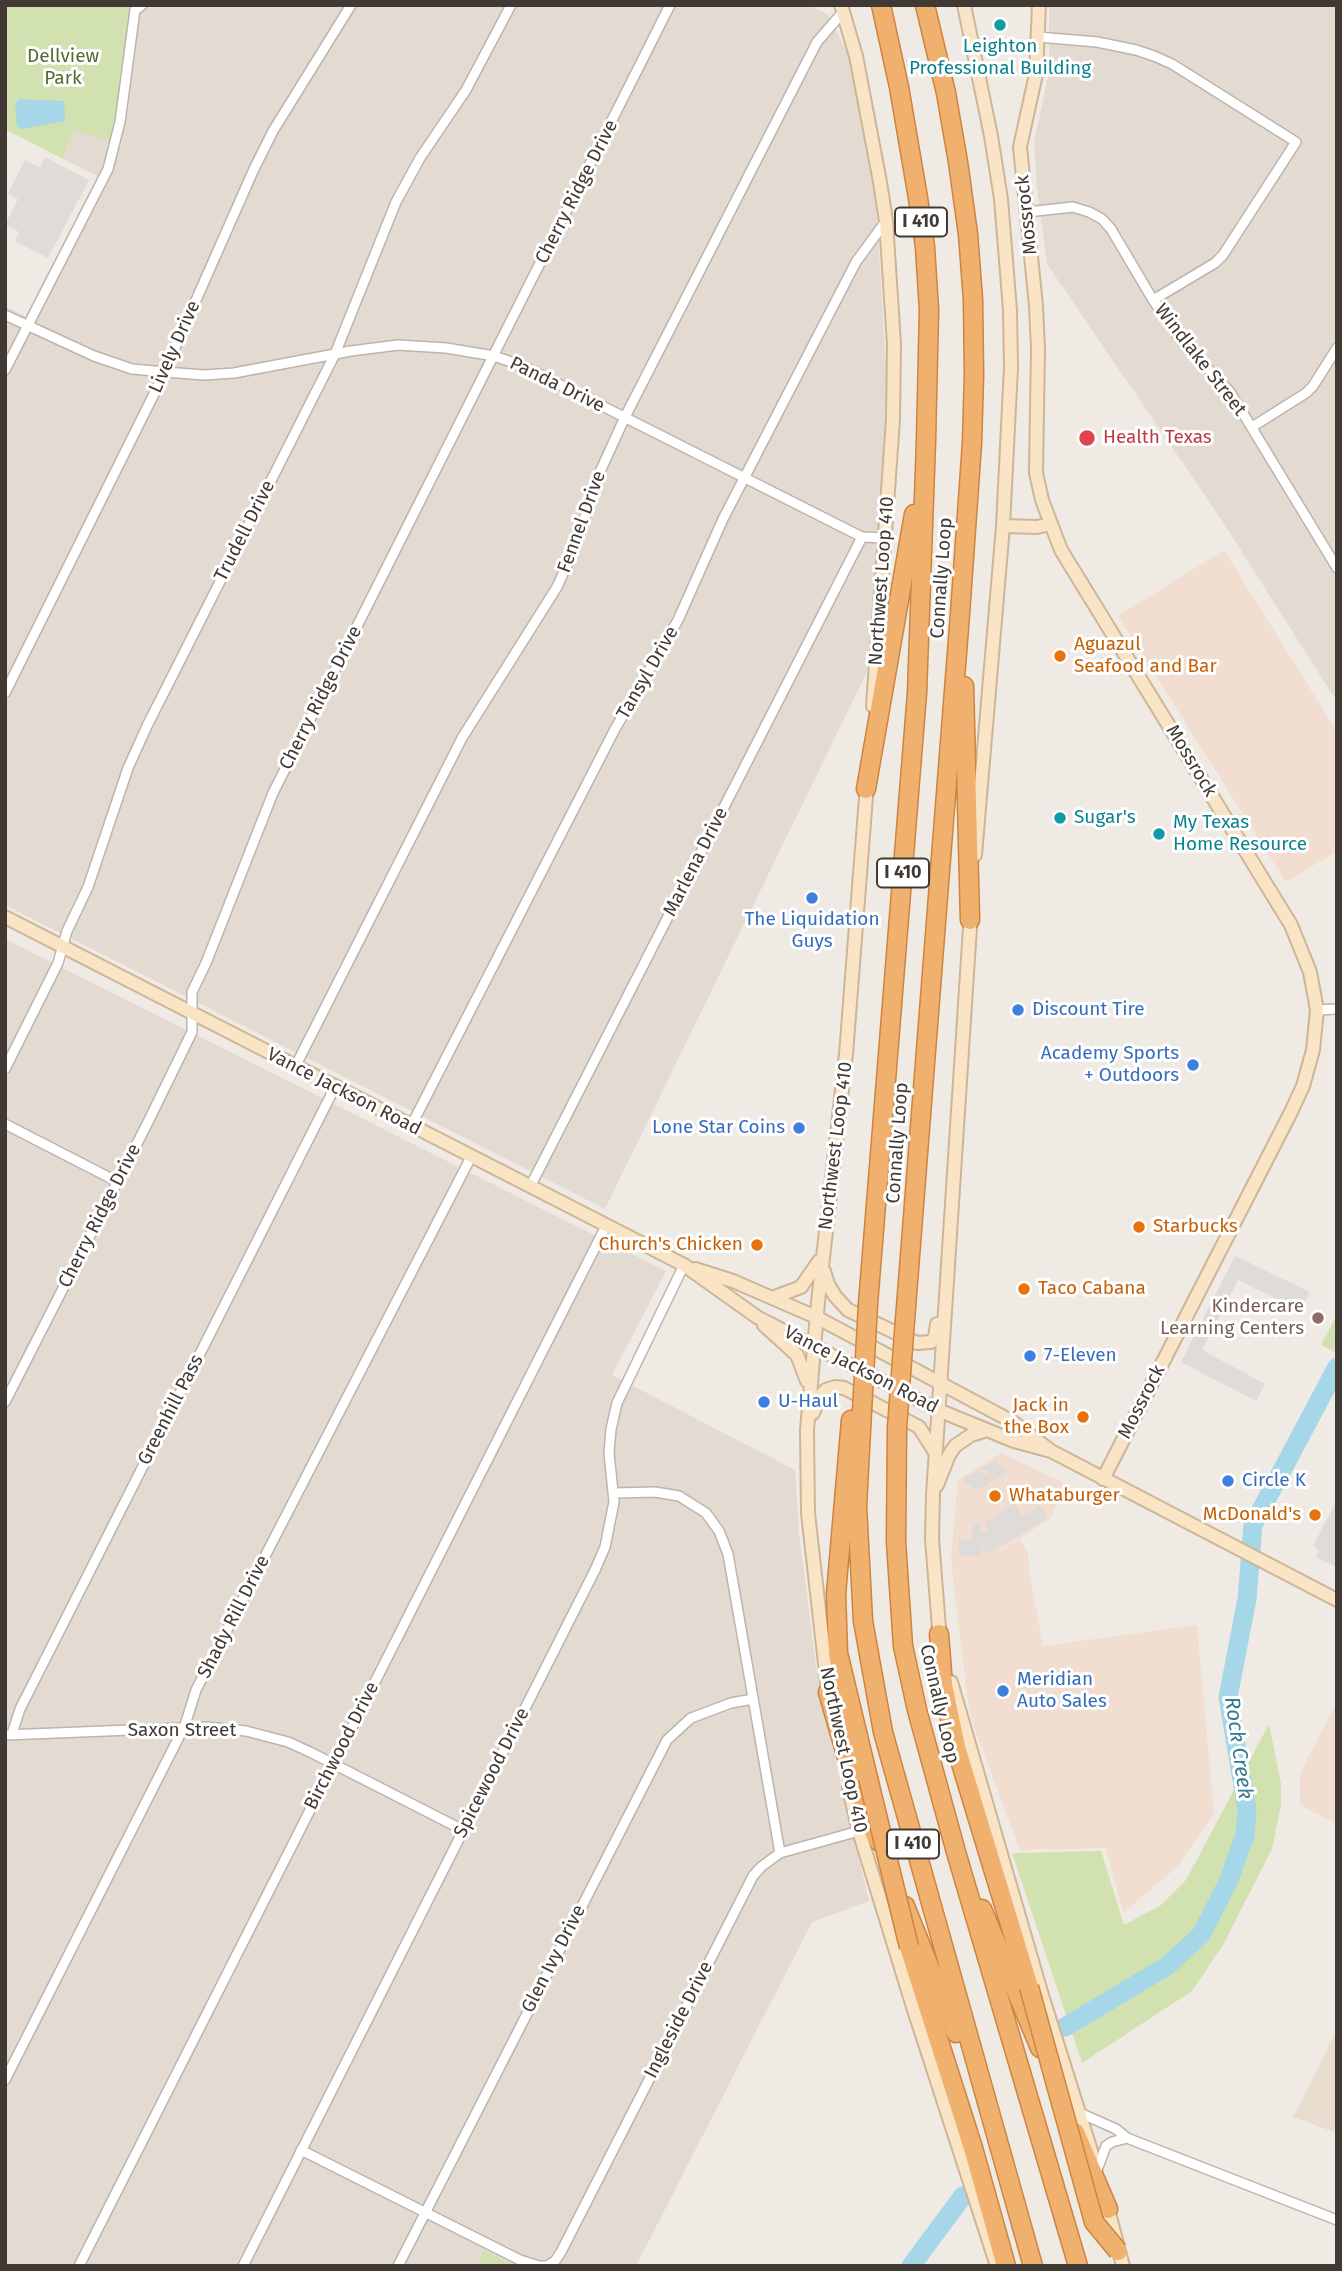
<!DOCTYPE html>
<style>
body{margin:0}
#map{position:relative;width:1342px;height:2271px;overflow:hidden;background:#f0eae4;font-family:"Fira Sans",sans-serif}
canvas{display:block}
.frame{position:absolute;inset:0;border:7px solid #413a34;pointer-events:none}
</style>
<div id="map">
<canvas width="1342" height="2271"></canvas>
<div class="frame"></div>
</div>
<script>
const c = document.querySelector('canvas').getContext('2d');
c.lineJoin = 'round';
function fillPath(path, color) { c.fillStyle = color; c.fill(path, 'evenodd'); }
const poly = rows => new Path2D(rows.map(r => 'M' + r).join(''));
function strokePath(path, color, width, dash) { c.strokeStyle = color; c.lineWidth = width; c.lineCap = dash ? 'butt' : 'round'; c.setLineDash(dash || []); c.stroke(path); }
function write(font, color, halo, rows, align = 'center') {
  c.font = font + ' "Fira Sans",sans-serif'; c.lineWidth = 6; c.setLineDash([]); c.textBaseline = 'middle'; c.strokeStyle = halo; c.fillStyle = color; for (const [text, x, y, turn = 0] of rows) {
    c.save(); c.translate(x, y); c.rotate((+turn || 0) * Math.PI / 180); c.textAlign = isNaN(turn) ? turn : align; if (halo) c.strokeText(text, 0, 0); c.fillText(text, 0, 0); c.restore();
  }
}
fillPath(poly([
 [131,5,810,5,827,14,851,59,876,200,889,414,867,672,605,1209,5,905,5,306,27,317,98,176,63,159,73,129,110,140,117,110],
 [1049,5,1337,5,1337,702,1223,522,1047,264,1037,189,1034,142,1049,72],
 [5,939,666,1271,612,1375,795,1470,799,1533,816,1666,837,1767,869,1901,812,1922,636,2266,516,2266,485,2250,476,2266,5,2266]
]), '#e3dbd2');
fillPath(poly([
 [1224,550,1337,732,1337,851,1286,882,1118,616],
 [1001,1453,1068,1485,1049,1520,985,1559,1020,1539,1028,1554,1029,1572,1043,1646,1197,1625,1214,1814,1177,1867,1123,1913,1106,1848,1020,1850,973,1725,967,1695,951,1559,958,1480],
 [1337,1702,1337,1824,1300,1805,1300,1773]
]), '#f1ded0');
fillPath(poly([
 [1337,2029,1337,2133,1293,2117]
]), '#e8ddcf');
fillPath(poly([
 [5,5,131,5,117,110,110,141,73,130,63,159,5,129],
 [1337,1314,1337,1353,1321,1345],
 [1269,1724,1281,1784,1281,1804,1272,1849,1223,1945,1192,1991,1082,2063,1012,1853,1101,1851,1124,1925,1161,1905,1186,1880],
 [484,2250,516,2266,476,2266]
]), '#d2e1b0');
fillPath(poly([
 [45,157,89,180,48,258,15,241,19,232,5,225,18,199,8,194,25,160,40,168],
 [1235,1256,1310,1292,1300,1310,1238,1280,1202,1350,1265,1384,1256,1401,1181,1362],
 [995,1461,1010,1471,977,1490,964,1482,965,1478,978,1471,988,1476,990,1474,982,1468],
 [1337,1500,1337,1566,1336,1567,1316,1557,1319,1551,1313,1546],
 [1015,1503,1022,1516,1040,1506,1047,1518,987,1554,983,1547,981,1556,959,1556,959,1540,972,1539,973,1522,981,1523,981,1532,988,1530,984,1522]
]), '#dedbd9');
fillPath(poly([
 [19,99,64,101,65,121,21,129,17,126,15,103]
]), '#a5d7e8');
strokePath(poly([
 [1065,2027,1167,1966,1201,1935,1228,1882,1245,1835,1247,1810,1228,1697,1247,1599,1253,1525,1337,1367],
 [911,2266,963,2196]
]), '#a5d7e8', 19);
const street = poly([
 [1038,37,1097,42,1136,50,1154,56,1172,64,1296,142,1223,255,1215,263,1153,300],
 [1027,212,1073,207,1089,212,1102,219,1111,229,1153,300,1180,339,1230,392,1337,568],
 [5,315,94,356,132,369,165,372,204,375,234,373,351,351,398,345,446,348,494,356,523,366,862,537,885,538],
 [5,370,108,169,120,122,135,10,142,5],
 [1252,427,1306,393,1313,386,1337,348],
 [5,693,158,386,254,169,273,131,351,5],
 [1317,1010,1337,1009],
 [295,1067,462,738,557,587,576,545,599,474,625,417,817,42,843,12],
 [5,1069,58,963,67,931,88,887,128,768,147,726,335,354,396,202,420,158,466,90,511,5],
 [5,1124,118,1182],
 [411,1126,615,729,678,620,723,519,856,262,886,221],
 [530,1187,862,537],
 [5,1402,148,1122,192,1032,192,992,206,963,273,793,670,5],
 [614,1493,655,1492,679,1496,706,1513,719,1531,728,1554,780,1853],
 [12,1734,20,1709,335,1087],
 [5,1735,206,1727,246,1731,288,1742,310,1752,463,1830],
 [5,2080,185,1725,196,1690,471,1157],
 [1080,2113,1116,2129,1127,2138,1337,2220],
 [301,2150,520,2260,539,2266],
 [1097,2170,1106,2146,1112,2142,1127,2138],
 [79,2266,606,1226],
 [243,2266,595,1570,605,1547,614,1502,609,1453,611,1429,617,1403,684,1265],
 [398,2266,667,1740,691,1718,731,1703,753,1699],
 [541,2266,547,2266,555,2261,561,2252,753,1876,761,1867,780,1853,859,1831]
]);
const secondary = poly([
 [841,5,856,56,880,182,886,221,894,344,893,419,873,706],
 [964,5,991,136,1001,199,1010,310,1011,367,1003,526,975,855],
 [1039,5,1036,74,1020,147,1036,306,1038,349,1036,473,1042,500,1061,550,1291,925,1310,972,1317,1010,1313,1050,1303,1086,1291,1112,1103,1479],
 [1003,526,1037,527,1050,524],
 [5,917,684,1265,757,1317,938,1410,1014,1441,1051,1451],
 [695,1269,733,1281,816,1317,1013,1422,1051,1451,1337,1600],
 [824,1271,828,1284,835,1296,848,1310,917,1343,931,1342,935,1337,937,1324],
 [772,1298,801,1287,819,1261],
 [764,1325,797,1355,807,1381],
 [813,1413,820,1396,826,1390,835,1387,844,1388,919,1427,935,1452],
 [937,1485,949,1455,955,1446,971,1435,987,1430],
 [940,1641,932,1539,933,1495,971,912],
 [951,1682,1041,1992,1092,2154],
 [829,1699,808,1513,807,1430,818,1302,846,1054,867,784],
 [849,1789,859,1831,913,2007,997,2266],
 [1106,2202,1123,2266]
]);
const highway = poly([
 [964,686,970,920],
 [866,789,914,514],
 [868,1304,917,693,926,441,929,310,925,247,918,198,899,87,881,5],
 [905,1320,960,614,972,443,974,375,973,300,968,234,958,162,946,93,925,5],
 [862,1411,857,1506,863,1621,883,1732,1033,2266],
 [851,1420,836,1594,838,1653,868,1778],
 [897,1428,896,1542,903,1646,917,1710,956,1852,1078,2266],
 [939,1634,943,1685,956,1747,1029,1987],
 [828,1692,855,1786,878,1841],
 [905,1906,956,2033],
 [982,1909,1040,2048],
 [909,1947,973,2148,1006,2266],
 [1075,2132,1108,2209]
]);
strokePath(street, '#bdb4aa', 12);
strokePath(secondary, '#ccb697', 16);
strokePath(highway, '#cd8440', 21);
strokePath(street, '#fff', 9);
strokePath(secondary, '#f9e4c5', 12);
strokePath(highway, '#f0b16f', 18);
const highwayBridge = poly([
 [862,1411,868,1304],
 [897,1428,905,1320],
 [868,1778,909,1947],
 [1029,1987,1094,2222,1118,2251]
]);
strokePath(highwayBridge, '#cd8440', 21, []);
strokePath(highwayBridge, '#f0b16f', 18);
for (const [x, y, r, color] of [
 [1000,25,7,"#0f9aa8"],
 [1087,438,9,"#e0444e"],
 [1060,656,7,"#e8710a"],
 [1060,818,7,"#0f9aa8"],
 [1159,834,7,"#0f9aa8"],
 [812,898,7,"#3f7fe0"],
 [1018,1010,7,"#3f7fe0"],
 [1193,1065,7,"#3f7fe0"],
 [799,1128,7,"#3f7fe0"],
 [1139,1227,7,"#e8710a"],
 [757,1245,7,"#e8710a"],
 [1024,1289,7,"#e8710a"],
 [1318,1318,7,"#8d6e63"],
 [1030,1356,7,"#3f7fe0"],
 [764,1402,7,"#3f7fe0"],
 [1083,1417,7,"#e8710a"],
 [1228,1481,7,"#3f7fe0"],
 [995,1496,7,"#e8710a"],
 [1315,1515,7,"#e8710a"],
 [1003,1691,7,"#3f7fe0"]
]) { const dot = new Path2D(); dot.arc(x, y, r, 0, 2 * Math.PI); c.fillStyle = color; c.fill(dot); strokePath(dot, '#fff', 2.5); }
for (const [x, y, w] of [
 [921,222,52],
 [903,873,52],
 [913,1844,52]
]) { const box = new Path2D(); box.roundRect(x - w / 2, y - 14.5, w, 29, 5); c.fillStyle = '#fff'; c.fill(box); strokePath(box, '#413a34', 2); }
write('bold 18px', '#413a34', null, [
 ["I 410",921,222],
 ["I 410",903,873],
 ["I 410",913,1844]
]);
write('19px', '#0d838f', '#fff', [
 ["Leighton",1000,47,"center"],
 ["Professional Building",1000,69,"center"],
 ["Sugar's",1074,818],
 ["My Texas",1173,823],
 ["Home Resource",1173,845]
], 'left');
write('19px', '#506d2e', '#fff', [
 ["Dellview",63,57],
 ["Park",63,79]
]);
write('19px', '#413a34', '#fff', [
 ["Cherry Ridge Drive",577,192,-63],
 ["Mossrock",1027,215,-96],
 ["Lively Drive",175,347,-66],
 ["Windlake Street",1200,360,52],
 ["Panda Drive",557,385,26],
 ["Fennel Drive",582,522,-70],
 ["Trudell Drive",245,531,-63],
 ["Connally Loop",942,578,-86],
 ["Northwest Loop 410",882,581,-86],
 ["Tansyl Drive",648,673,-60],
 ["Cherry Ridge Drive",321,698,-63],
 ["Mossrock",1191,761,59],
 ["Marlena Drive",696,862,-63],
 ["Vance Jackson Road",344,1092,27],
 ["Connally Loop",898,1143,-86],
 ["Northwest Loop 410",836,1146,-83],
 ["Cherry Ridge Drive",100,1216,-63],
 ["Vance Jackson Road",861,1370,27],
 ["Mossrock",1142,1402,-63],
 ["Greenhill Pass",171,1410,-63],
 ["Shady Rill Drive",234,1617,-63],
 ["Connally Loop",939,1704,77],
 ["Saxon Street",182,1731],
 ["Birchwood Drive",342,1746,-63],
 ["Northwest Loop 410",843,1750,78],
 ["Spicewood Drive",492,1773,-63],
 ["Glen Ivy Drive",554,1959,-63],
 ["Ingleside Drive",679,2020,-63]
]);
write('19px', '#be3a42', '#fff', [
 ["Health Texas",1103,438]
], 'left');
write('19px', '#c56008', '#fff', [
 ["Aguazul",1074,645],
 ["Seafood and Bar",1074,667],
 ["Starbucks",1153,1227],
 ["Church's Chicken",743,1245,"right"],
 ["Taco Cabana",1038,1289],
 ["Jack in",1069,1406,"right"],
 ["the Box",1069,1428,"right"],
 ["Whataburger",1009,1496],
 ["McDonald's",1301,1515,"right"]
], 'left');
write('19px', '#366cbe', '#fff', [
 ["The Liquidation",812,920,"center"],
 ["Guys",812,942,"center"],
 ["Discount Tire",1032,1010],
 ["Academy Sports",1179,1054,"right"],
 ["+ Outdoors",1179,1076,"right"],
 ["Lone Star Coins",785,1128,"right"],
 ["7-Eleven",1044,1356],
 ["U-Haul",778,1402],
 ["Circle K",1242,1481],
 ["Meridian",1017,1680],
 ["Auto Sales",1017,1702]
], 'left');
write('19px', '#785e54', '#fff', [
 ["Kindercare",1304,1307],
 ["Learning Centers",1304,1329]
], 'right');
write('italic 21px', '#357a94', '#fff', [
 ["Rock Creek",1238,1748,82]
]);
</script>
